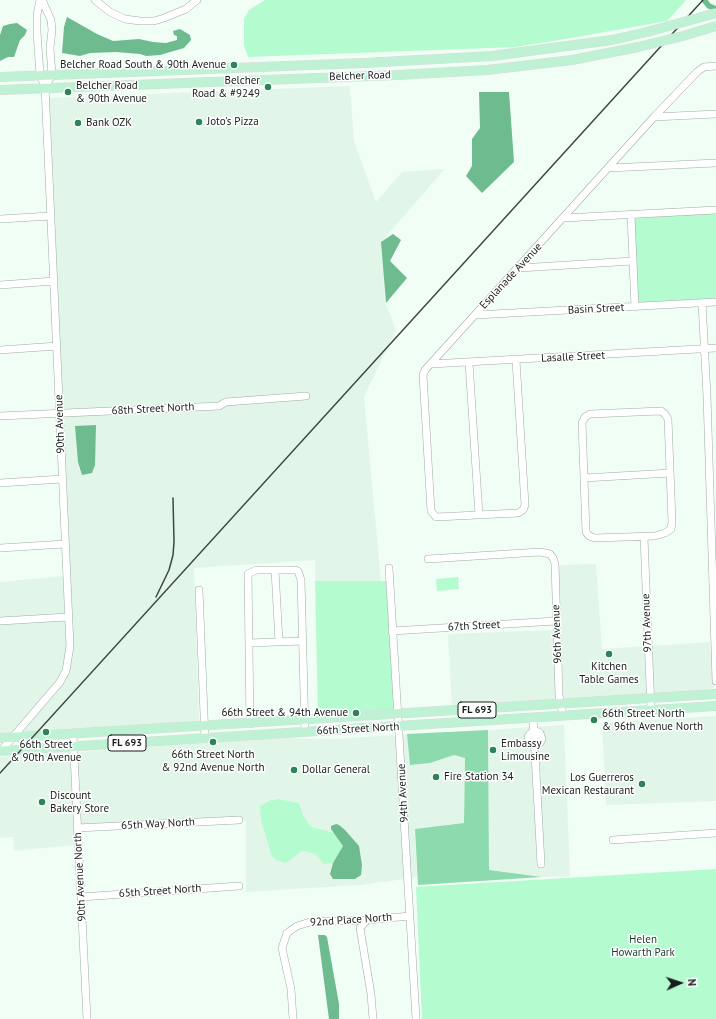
<!DOCTYPE html>
<style>
body{margin:0}
#map{position:relative;width:716px;height:1019px;overflow:hidden;background:#f1fef5;font-family:"PT Sans",sans-serif}
canvas{display:block}
.north{position:absolute;left:660px;top:963px;width:40px;height:40px;-webkit-text-stroke:3px #fff;paint-order:stroke;rotate:87deg;font-size:11px;font-weight:700;line-height:16px;text-align:center;color:#181d1a}
.north::after{content:'';display:block;margin:auto;width:14px;height:18px;background:#181d1a;clip-path:polygon(50% 0,100% 100%,50% 72%,0 100%)}
</style>
<div id="map">
<canvas width="716" height="1019"></canvas>
<div class="north">N</div>
</div>
<script>
const c = document.querySelector('canvas').getContext('2d');
c.lineJoin = 'round';
function fillPath(path, color) { c.fillStyle = color; c.fill(path, 'evenodd'); }
const poly = rows => new Path2D(rows.map(r => 'M' + r).join(''));
function strokePath(path, color, width, dash) { c.strokeStyle = color; c.lineWidth = width; c.lineCap = dash ? 'butt' : 'round'; c.setLineDash(dash || []); c.stroke(path); }
function write(font, color, halo, rows, align = 'center') {
  c.font = font + ' "PT Sans",sans-serif'; c.lineWidth = 3; c.setLineDash([]); c.textBaseline = 'middle'; c.strokeStyle = halo; c.fillStyle = color; for (const [text, x, y, turn = 0] of rows) {
    c.save(); c.translate(x, y); c.rotate((+turn || 0) * Math.PI / 180); c.textAlign = isNaN(turn) ? turn : align; if (halo) c.strokeText(text, 0, 0); c.fillText(text, 0, 0); c.restore();
  }
}
fillPath(poly([
 [350,86,354,141,376,202,402,172,445,169,381,242,385,302,396,330,364,397,381,581,315,581,315,560,194,568,199,721,20,733,69,672,72,659,73,646,63,416,227,405,309,398,308,393,226,399,218,403,62,410,48,98],
 [96,430,94,444,95,465,92,473,82,475],
 [596,564,602,649,645,646,647,696,564,700,563,695,559,621,558,565],
 [63,576,65,615,0,619,0,582],
 [65,620,67,646,63,670,57,681,11,733,0,734,0,624],
 [554,630,558,701,452,706,448,634],
 [710,642,714,692,653,695,651,646],
 [716,716,716,801,606,805,602,723],
 [564,725,570,876,542,877,489,870,488,730],
 [407,734,410,765,430,763,454,755,465,757,464,823,415,829,417,877,411,878,403,735],
 [397,735,405,879,360,885,246,892,246,821,242,821,241,817,80,825,77,752,277,738,331,739],
 [279,799,299,803,303,815,311,827,335,833,331,829,345,830,359,846,330,874,333,863,324,864,315,854,302,851,286,863,271,800],
 [70,752,75,845,14,851,13,837,0,838,0,757]
]), '#e1f6e8');
fillPath(poly([
 [265,0,686,0,667,21,565,39,516,47,248,57,244,45,244,19,249,10],
 [716,208,716,303,633,308,629,216],
 [458,577,459,589,437,591,436,579],
 [315,581,386,581,395,710,318,714],
 [279,799,299,803,303,815,311,827,335,833,343,846,333,863,324,864,315,854,302,851,286,863,276,860,272,856,261,821,260,806,271,800],
 [716,869,716,1019,422,1019,416,887]
]), '#b4fbd0');
fillPath(poly([
 [488,730,489,870,542,877,418,885,415,829,464,823,465,758,454,755,430,763,410,765,407,734]
]), '#8cdaad');
fillPath(poly([
 [67,17,97,34,113,41,139,39,153,42,166,43,177,40,177,36,174,35,173,31,180,29,190,35,191,40,184,48,160,55,146,56,140,54,116,52,90,53,80,56,62,53,64,27],
 [17,23,27,30,25,35,20,40,14,57,8,57,0,61,0,35,3,26,10,24],
 [479,92,509,92,514,162,482,193,466,176,472,166,472,139,480,128],
 [393,234,401,240,390,261,407,278,386,303,381,242],
 [96,425,95,465,92,473,82,475,78,462,75,426],
 [336,824,339,825,345,830,359,846,362,865,361,875,355,879,333,879,330,874,333,863,343,846,331,829,331,826],
 [318,935,325,935,327,937,339,1004,339,1019,329,1019]
]), '#6ebb8f');
strokePath(poly([
 [704,0,709,6,716,9]
]), '#6ebb8f', 5.5);
const minor = poly([
 [42,0,51,20,52,30,50,48,52,75,45,87],
 [95,0,110,12,125,19,140,21,154,21,164,18,186,9,197,0],
 [654,117,716,114],
 [609,168,716,163],
 [631,215,635,307],
 [564,218,716,210],
 [0,219,51,216],
 [519,268,633,261],
 [0,285,54,281],
 [702,303,707,396,716,681],
 [475,315,716,302],
 [0,350,57,346],
 [516,360,525,505,523,510,518,513,436,517,431,511,423,375,425,370,654,117,697,72,704,67,716,66],
 [469,363,479,515],
 [431,364,716,348],
 [661,411,665,414,668,419,672,522,671,529,665,533,655,536,595,538,589,536,586,532,582,423,585,417,590,414,661,411],
 [0,416,219,406,226,402,306,396],
 [584,478,670,473],
 [0,483,62,479],
 [644,537,651,710],
 [0,548,65,544],
 [428,559,540,552,550,554,553,558,555,564,559,695,563,715],
 [389,568,416,1019],
 [275,570,279,642],
 [199,590,205,739],
 [0,621,68,617],
 [392,631,556,621],
 [249,643,303,641],
 [533,717,541,864],
 [250,724,248,574,256,570,295,570,298,571,301,580,305,732],
 [534,730,540,733,542,739,540,743,535,747,530,742,528,737,530,734,534,730],
 [73,735,87,1019],
 [1,751,60,682,66,671,70,646,45,87,40,75,37,32,37,15,40,0],
 [77,828,239,820],
 [613,840,716,833],
 [81,897,239,886],
 [367,920,360,928,371,994,373,1019],
 [293,1019,291,989,282,948,287,933,297,926,310,922,367,920,410,916]
]);
const major = poly([
 [0,77,364,63,492,56,612,40,647,32],
 [0,90,397,75,487,70,572,60,638,47],
 [0,738,716,694],
 [0,751,716,706]
]);
strokePath(minor, '#9faca3', 8);
strokePath(major, '#dadbda', 10);
strokePath(minor, '#fff', 7);
strokePath(major, '#bff2d4', 9);
strokePath(poly([
 [156,597,169,570,173,555,174,542,173,498],
 [0,773,703,0]
]), '#3f4641', 1.5);
const majorBridge = poly([
 [647,32,716,13],
 [638,47,683,36,716,26]
]);
strokePath(majorBridge, '#dadbda', 10, []);
strokePath(majorBridge, '#bff2d4', 9);
for (const [x, y, r, color] of [
 [234,65,4,"#2d8458"],
 [268,87,4,"#2d8458"],
 [68,92,4,"#2d8458"],
 [199,122,4,"#2d8458"],
 [78,123,4,"#2d8458"],
 [609,654,4,"#2d8458"],
 [356,713,4,"#2d8458"],
 [594,720,4,"#2d8458"],
 [46,732,4,"#2d8458"],
 [213,742,4,"#2d8458"],
 [493,750,4,"#2d8458"],
 [294,770,4,"#2d8458"],
 [436,777,4,"#2d8458"],
 [642,784,4,"#2d8458"],
 [42,802,4,"#2d8458"]
]) { const dot = new Path2D(); dot.arc(x, y, r, 0, 2 * Math.PI); c.fillStyle = color; c.fill(dot); strokePath(dot, '#fff', 1.5); }
for (const [x, y, w] of [
 [477,710,38],
 [127,743,38]
]) { const box = new Path2D(); box.roundRect(x - w / 2, y - 8, w, 16, 3); c.fillStyle = '#fff'; c.fill(box); strokePath(box, '#181d1a', 1); }
write('bold 10px', '#181d1a', null, [
 ["FL 693",477,710],
 ["FL 693",127,743]
]);
write('11px', '#181d1a', '#fff', [
 ["Belcher Road South & 90th Avenue",226,65,"right"],
 ["Belcher",260,81,"right"],
 ["Road & #9249",260,94,"right"],
 ["Belcher Road",76,86],
 ["& 90th Avenue",76,99],
 ["Joto's Pizza",207,122],
 ["Bank OZK",86,123],
 ["Kitchen",609,667,"center"],
 ["Table Games",609,680,"center"],
 ["66th Street & 94th Avenue",348,713,"right"],
 ["66th Street North",602,714],
 ["& 96th Avenue North",602,727],
 ["Embassy",501,744],
 ["Limousine",501,757],
 ["66th Street",46,745,"center"],
 ["& 90th Avenue",46,758,"center"],
 ["66th Street North",213,755,"center"],
 ["& 92nd Avenue North",213,768,"center"],
 ["Dollar General",302,770],
 ["Fire Station 34",444,777],
 ["Los Guerreros",634,778,"right"],
 ["Mexican Restaurant",634,791,"right"],
 ["Discount",50,796],
 ["Bakery Store",50,809]
], 'left');
write('11px', '#181d1a', '#fff', [
 ["Belcher Road",360,76,-2],
 ["Esplanade Avenue",511,276,-47],
 ["Basin Street",596,309,-3],
 ["Lasalle Street",573,357,-3],
 ["68th Street North",153,409,-3],
 ["90th Avenue",60,424,-92],
 ["97th Avenue",647,623,-92],
 ["67th Street",474,626,-3],
 ["96th Avenue",557,634,-92],
 ["66th Street North",358,729,-3],
 ["94th Avenue",403,793,-93],
 ["65th Way North",158,824,-3],
 ["90th Avenue North",80,877,-93],
 ["65th Street North",160,891,-4],
 ["92nd Place North",351,920,-4]
]);
write('11px', '#193b29', '#fff', [
 ["Helen",643,940],
 ["Howarth Park",643,953]
]);
</script>
